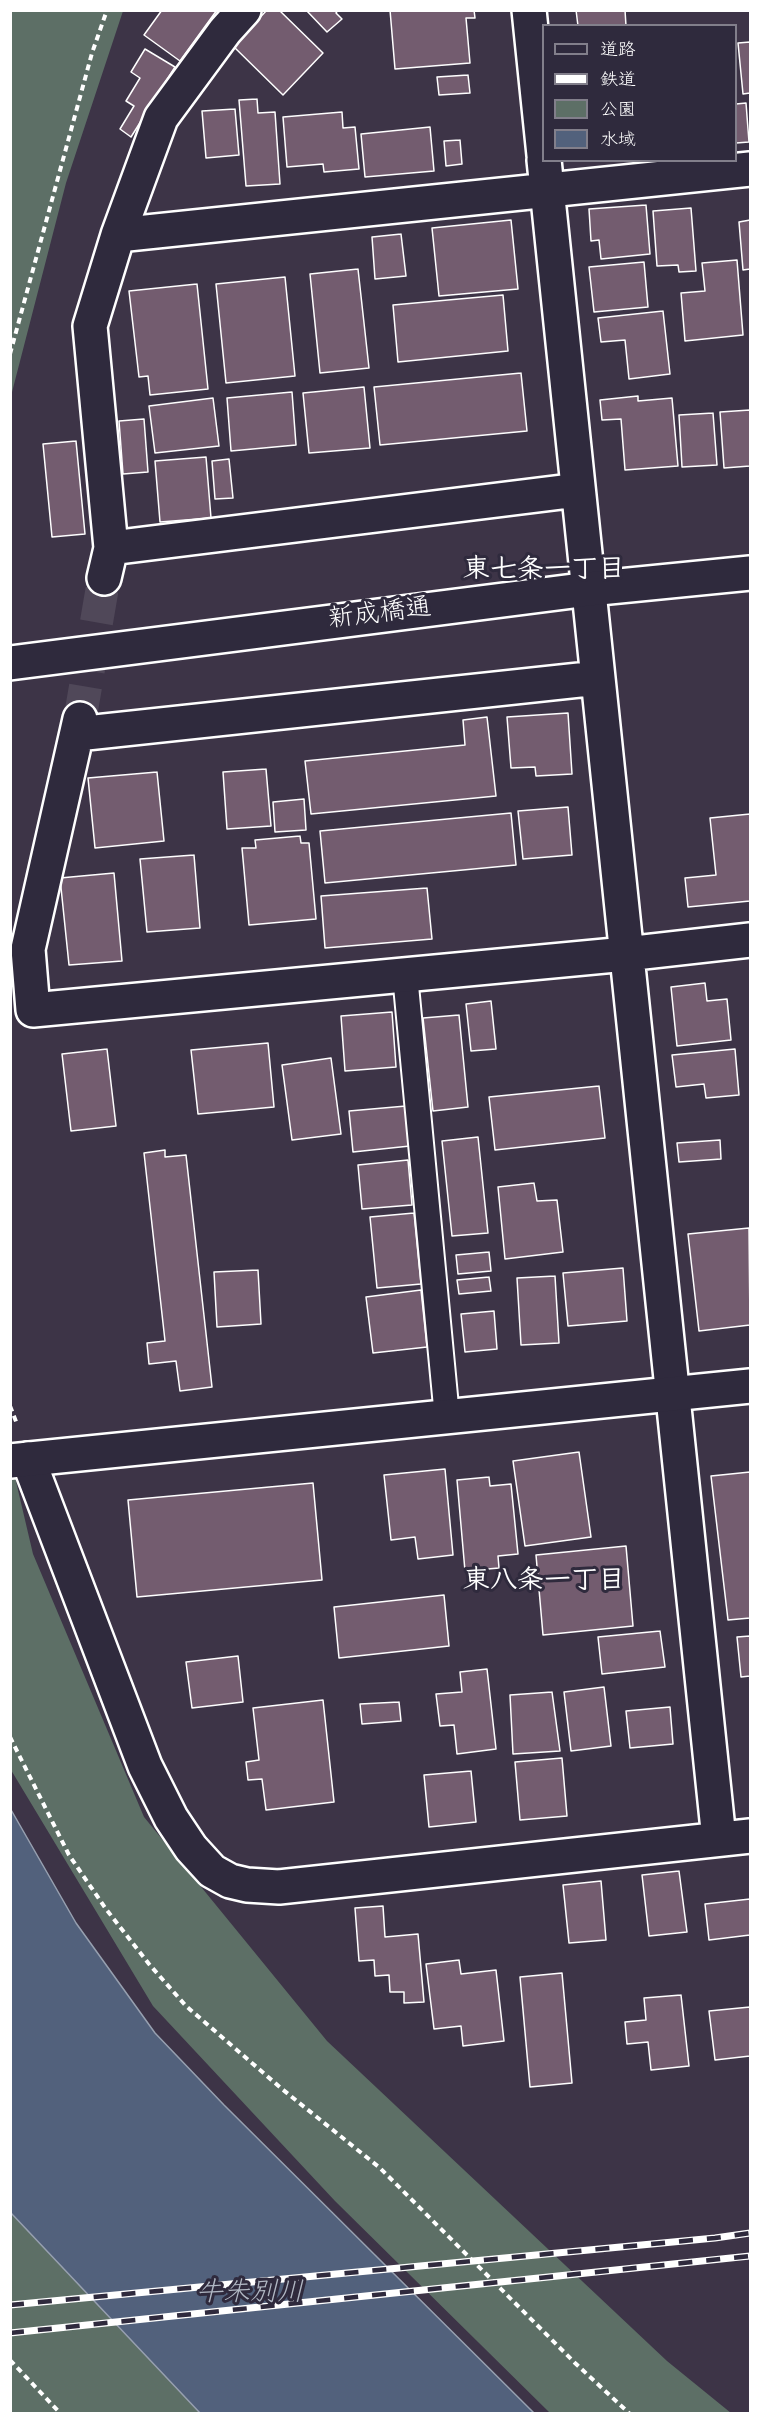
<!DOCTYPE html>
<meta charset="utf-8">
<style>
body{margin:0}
#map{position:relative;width:761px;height:2424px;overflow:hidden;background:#3d3447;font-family:"Indie Flower","Klee One",sans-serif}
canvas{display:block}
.frame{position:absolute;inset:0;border:12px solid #fff;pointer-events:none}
.legend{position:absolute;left:542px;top:24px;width:195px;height:138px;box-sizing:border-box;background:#2f2a3d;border:2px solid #827f8b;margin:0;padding:8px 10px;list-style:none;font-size:18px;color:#fff}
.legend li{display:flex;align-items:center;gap:12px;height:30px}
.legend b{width:30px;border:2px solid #827f8b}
</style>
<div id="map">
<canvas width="761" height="2424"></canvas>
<div class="frame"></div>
<ul class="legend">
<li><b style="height:8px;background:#2f2a3d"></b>道路</li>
<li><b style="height:8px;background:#fff"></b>鉄道</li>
<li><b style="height:16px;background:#5d6f66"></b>公園</li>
<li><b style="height:16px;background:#52617c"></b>水域</li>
</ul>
</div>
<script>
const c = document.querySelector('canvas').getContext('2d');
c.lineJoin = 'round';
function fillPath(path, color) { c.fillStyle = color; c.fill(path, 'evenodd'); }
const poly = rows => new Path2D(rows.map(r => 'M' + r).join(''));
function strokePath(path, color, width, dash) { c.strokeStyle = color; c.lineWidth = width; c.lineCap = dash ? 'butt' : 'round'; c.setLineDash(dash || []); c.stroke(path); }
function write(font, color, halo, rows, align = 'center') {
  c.font = font + ' "Indie Flower","Klee One",sans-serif'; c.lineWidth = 6; c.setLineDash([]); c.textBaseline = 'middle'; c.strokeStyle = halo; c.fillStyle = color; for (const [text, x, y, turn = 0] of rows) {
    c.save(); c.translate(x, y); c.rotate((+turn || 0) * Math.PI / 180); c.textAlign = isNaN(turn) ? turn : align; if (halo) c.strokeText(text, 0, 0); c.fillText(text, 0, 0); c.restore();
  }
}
fillPath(poly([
 [11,10,123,11,66,183,11,396],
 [10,1456,33,1554,144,1817,327,2041,667,2361,731,2413,550,2413,335,2201,153,2006,11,1770],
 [11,2213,200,2413,11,2413]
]), '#5d6f66');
const water = poly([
 [10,1808,76,1923,155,2033,224,2105,534,2413,200,2413,11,2213,10,1808]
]);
fillPath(water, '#52617c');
strokePath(water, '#97a0b0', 1.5);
const building = poly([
 [162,10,217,10,180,61,144,35,162,10],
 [267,10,279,10,323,53,283,95,233,46,267,10],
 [306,10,338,10,336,13,342,19,327,32,306,10],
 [390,10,474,10,475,18,466,18,470,63,395,69,390,10],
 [576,10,625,10,626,26,578,26,576,10],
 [750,42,750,93,743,94,738,43,750,42],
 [145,49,175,67,131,137,120,129,134,106,126,101,140,78,131,72,145,49],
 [468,75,470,93,439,95,437,77,468,75],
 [257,99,258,113,275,112,280,184,246,186,239,100,257,99],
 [746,103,749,142,736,143,736,104,746,103],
 [235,109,239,155,206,158,202,111,235,109],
 [342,112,343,128,355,127,359,169,324,172,323,164,287,167,283,117,342,112],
 [430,127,434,171,365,177,361,134,430,127],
 [460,140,462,164,446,166,444,141,460,140],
 [646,205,650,254,601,259,599,240,591,241,589,209,646,205],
 [691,208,696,271,679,272,678,265,657,266,653,211,691,208],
 [511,220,518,289,439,296,432,228,511,220],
 [750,220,750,269,743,270,739,222,750,220],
 [401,234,406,276,375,279,372,237,401,234],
 [737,260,743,335,685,341,681,293,705,291,702,263,737,260],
 [644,262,648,307,594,312,589,267,644,262],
 [358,269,369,368,320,373,310,274,358,269],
 [285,277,295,376,226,383,216,284,285,277],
 [197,284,208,389,150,395,148,376,139,377,129,291,197,284],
 [503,295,508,351,398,362,393,305,503,295],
 [663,311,670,374,629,379,625,340,601,342,598,318,663,311],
 [521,373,527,431,380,445,374,387,521,373],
 [364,387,370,448,309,453,303,393,364,387],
 [292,392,296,445,231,451,227,398,292,392],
 [638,396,638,401,672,398,678,466,625,470,621,419,602,420,600,400,638,396],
 [213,398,219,446,155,453,149,406,213,398],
 [750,410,750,466,724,468,720,412,750,410],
 [713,413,717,465,682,467,679,415,713,413],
 [144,419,148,472,123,474,119,421,144,419],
 [76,441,85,534,52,537,43,444,76,441],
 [206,457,211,518,160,522,155,461,206,457],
 [229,459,233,498,215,499,212,461,229,459],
 [568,713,572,774,536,776,535,767,511,768,507,717,568,713],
 [487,717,496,796,311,814,305,761,465,745,463,720,487,717],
 [266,769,271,826,227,829,223,772,266,769],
 [157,772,164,841,95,848,88,778,157,772],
 [304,799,306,830,275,832,273,802,304,799],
 [568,807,572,855,523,859,518,811,568,807],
 [511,813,516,865,325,883,320,831,511,813],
 [750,814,750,901,688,907,685,878,716,875,710,818,750,814],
 [300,836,301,843,309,843,316,919,249,925,242,848,256,848,255,840,300,836],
 [194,855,200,928,147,932,140,859,194,855],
 [114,873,122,961,69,965,60,878,114,873],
 [427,888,432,939,325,948,321,896,427,888],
 [705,983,707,1001,727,999,731,1040,677,1046,671,987,705,983],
 [491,1001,496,1049,471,1051,466,1004,491,1001],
 [392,1012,396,1067,345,1071,341,1016,392,1012],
 [459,1015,468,1107,433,1111,423,1018,459,1015],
 [268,1043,274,1107,198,1114,191,1050,268,1043],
 [107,1049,116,1126,71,1131,62,1054,107,1049],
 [735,1049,739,1095,706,1098,704,1084,676,1087,672,1055,735,1049],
 [331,1058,341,1134,292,1140,282,1065,331,1058],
 [599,1086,605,1138,495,1150,489,1097,599,1086],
 [406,1106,410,1146,353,1152,349,1111,406,1106],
 [478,1137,488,1233,452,1236,442,1141,478,1137],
 [720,1140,721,1159,679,1162,677,1143,720,1140],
 [165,1150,165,1157,186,1155,212,1387,180,1391,176,1361,149,1364,147,1343,165,1341,144,1153,165,1150],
 [408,1160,412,1205,362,1209,358,1165,408,1160],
 [534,1183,537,1201,557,1200,563,1252,505,1259,498,1187,534,1183],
 [414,1213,421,1284,377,1288,370,1217,414,1213],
 [749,1228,750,1325,699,1331,688,1234,749,1228],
 [489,1252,491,1271,458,1274,456,1255,489,1252],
 [623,1268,627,1321,568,1326,563,1273,623,1268],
 [258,1270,261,1324,217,1327,214,1272,258,1270],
 [555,1276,559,1343,521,1345,517,1278,555,1276],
 [489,1277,491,1291,459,1294,457,1280,489,1277],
 [421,1290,427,1347,373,1353,366,1297,421,1290],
 [494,1311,497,1349,465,1352,461,1314,494,1311],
 [579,1452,591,1537,525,1546,513,1461,579,1452],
 [445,1469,453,1555,418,1559,415,1537,391,1540,384,1475,445,1469],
 [750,1472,750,1618,728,1620,711,1476,750,1472],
 [489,1477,490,1486,511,1484,518,1554,498,1556,499,1568,465,1571,457,1480,489,1477],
 [313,1483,322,1580,137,1597,128,1500,313,1483],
 [626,1546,633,1626,543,1635,536,1555,626,1546],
 [444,1595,449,1646,339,1658,334,1607,444,1595],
 [660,1631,665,1667,602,1674,598,1637,660,1631],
 [750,1636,750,1676,741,1677,737,1637,750,1636],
 [238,1656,243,1702,192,1708,186,1662,238,1656],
 [487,1669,496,1749,457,1754,454,1725,440,1726,436,1694,462,1692,460,1672,487,1669],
 [604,1687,611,1746,571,1751,564,1692,604,1687],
 [552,1692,560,1751,513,1754,510,1695,552,1692],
 [323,1700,334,1802,266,1810,262,1779,248,1780,246,1762,259,1760,253,1708,323,1700],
 [399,1702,401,1721,362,1724,360,1704,399,1702],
 [670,1707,673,1744,630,1748,626,1711,670,1707],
 [562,1758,567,1816,520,1820,515,1762,562,1758],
 [471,1771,476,1822,429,1827,424,1775,471,1771],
 [679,1871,687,1932,649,1936,642,1875,679,1871],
 [601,1881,606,1940,569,1943,563,1885,601,1881],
 [750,1899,750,1935,709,1940,705,1904,750,1899],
 [383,1906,385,1937,418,1934,424,2002,404,2003,404,1992,390,1992,389,1975,375,1976,374,1960,359,1961,355,1908,383,1906],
 [459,1960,461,1974,496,1970,504,2041,463,2046,461,2026,434,2029,426,1964,459,1960],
 [562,1973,572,2083,530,2087,520,1977,562,1973],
 [681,1995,689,2066,651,2070,648,2042,627,2044,625,2022,646,2020,644,1998,681,1995],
 [750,2007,750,2056,715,2060,709,2011,750,2007]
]);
fillPath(building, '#735c6f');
strokePath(building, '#fff', 1.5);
strokePath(poly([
 [80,719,104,578]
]), '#504859', 33, [33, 16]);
const lane = poly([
 [405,975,447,1417]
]);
const street = poly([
 [529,10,544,155],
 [544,160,719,1839],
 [118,235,750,169],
 [111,548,578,490],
 [104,578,111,548,90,326,118,235,161,118,225,31,244,10],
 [80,719,28,949,33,1010,626,954,750,940],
 [77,734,598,678],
 [28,1459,145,1766,171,1818,191,1848,212,1871,230,1881,247,1885,279,1887,750,1836]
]);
const secondary = poly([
 [10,663,589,589,750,573],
 [10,1461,750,1386]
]);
strokePath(lane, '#fff', 28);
strokePath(street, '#fff', 38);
strokePath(secondary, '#fff', 38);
strokePath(poly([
 [10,354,92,53,107,10],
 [10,1406,17,1424],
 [10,1737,69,1855,106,1909,149,1964,186,2006,282,2089,380,2168,575,2363,630,2414],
 [10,2360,61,2414]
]), '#fff', 4, [6, 4.5]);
strokePath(lane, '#2f2a3d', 24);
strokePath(street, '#2f2a3d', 33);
strokePath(secondary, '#2f2a3d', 33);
const rail = poly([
 [10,2305,715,2238,750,2233],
 [10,2333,750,2256]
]);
strokePath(rail, '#fff', 7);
strokePath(rail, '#2f2a3d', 4.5, [14]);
write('26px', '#fff', '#2f2a3d', [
 ["新成橋通",380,616,-7]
]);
write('bold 27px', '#fff', '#2f2a3d', [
 ["東七条一丁目",544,573],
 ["東八条一丁目",544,1584]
]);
write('italic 27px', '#b1b8c4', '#2f2a3d', [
 ["牛朱別川",250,2296]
]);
</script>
